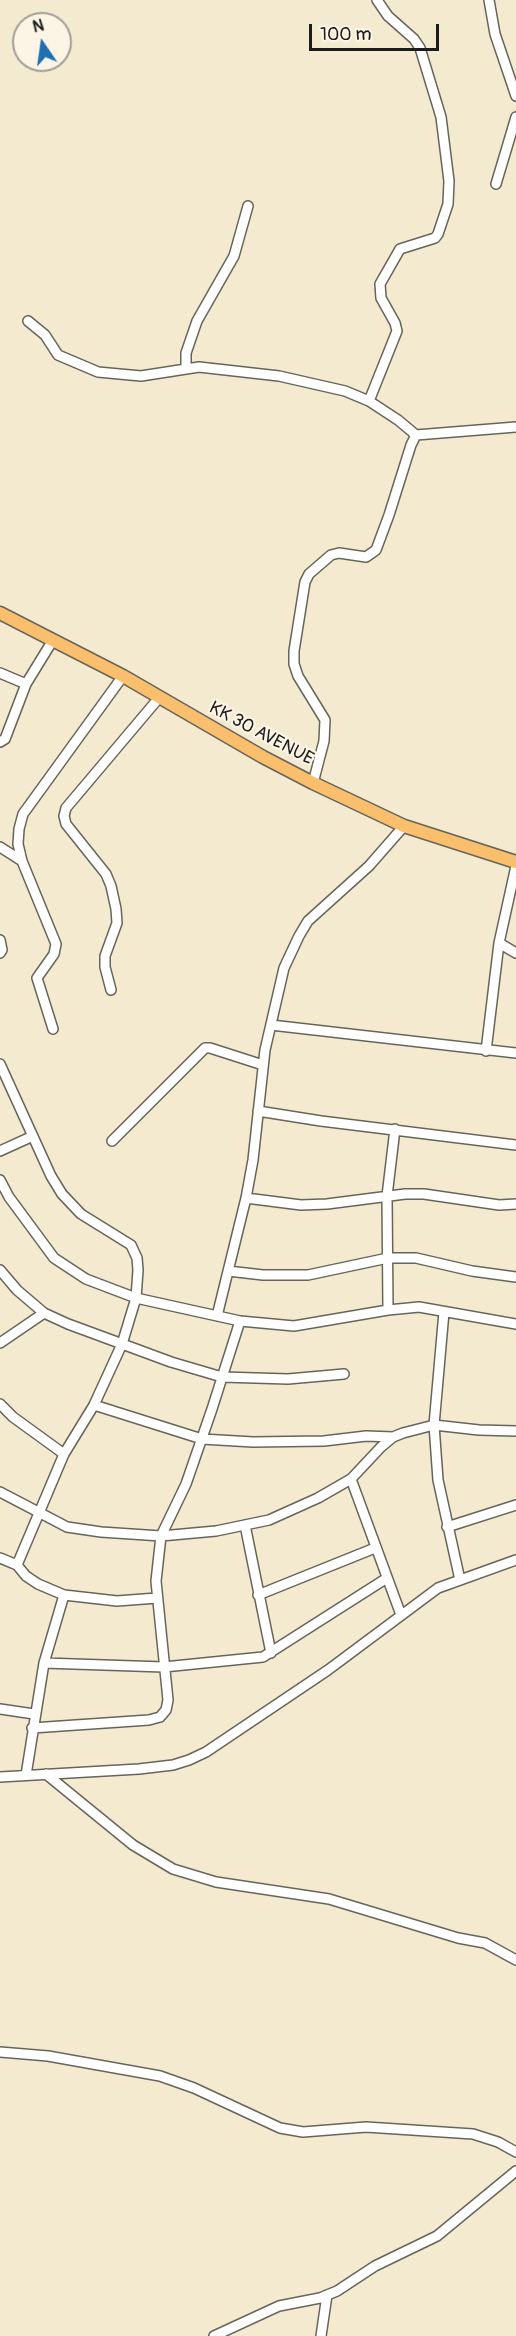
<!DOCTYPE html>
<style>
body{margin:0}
#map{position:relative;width:516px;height:2336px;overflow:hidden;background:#f3ead0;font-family:Pangolin,sans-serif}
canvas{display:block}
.north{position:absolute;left:12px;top:12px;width:60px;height:60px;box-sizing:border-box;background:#fcf5e5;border:2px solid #a29e95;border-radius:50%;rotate:347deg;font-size:16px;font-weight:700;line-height:24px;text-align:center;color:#1c1c1c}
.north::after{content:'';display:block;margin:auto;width:21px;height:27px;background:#1f6fb2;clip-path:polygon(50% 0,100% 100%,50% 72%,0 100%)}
.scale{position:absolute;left:309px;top:24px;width:130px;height:27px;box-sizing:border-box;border:3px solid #1c1c1c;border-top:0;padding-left:8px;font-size:18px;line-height:21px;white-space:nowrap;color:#1c1c1c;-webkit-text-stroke:4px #fcf5e5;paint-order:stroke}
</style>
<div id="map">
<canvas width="516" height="2336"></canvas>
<div class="north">N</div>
<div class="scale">100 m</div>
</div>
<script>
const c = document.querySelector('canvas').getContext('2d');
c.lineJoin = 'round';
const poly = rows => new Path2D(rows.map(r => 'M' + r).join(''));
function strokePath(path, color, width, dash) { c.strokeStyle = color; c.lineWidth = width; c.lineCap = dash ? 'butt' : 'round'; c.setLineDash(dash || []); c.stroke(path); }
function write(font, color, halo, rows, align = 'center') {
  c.font = font + ' Pangolin,sans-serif'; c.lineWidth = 4.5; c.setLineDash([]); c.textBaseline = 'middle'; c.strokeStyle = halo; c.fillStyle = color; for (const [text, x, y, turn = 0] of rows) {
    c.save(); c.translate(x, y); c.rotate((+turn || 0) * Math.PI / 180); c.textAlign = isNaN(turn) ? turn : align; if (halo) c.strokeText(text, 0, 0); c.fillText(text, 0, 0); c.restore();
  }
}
const minor = poly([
 [489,0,495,34,516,96],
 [496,184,516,117],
 [28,321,45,335,58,355,98,372,141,376,199,367,279,376,345,391,369,401,398,420,416,435],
 [186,369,186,353,197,321,234,256,248,206],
 [369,401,397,331,395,323,381,298,380,284,400,249,435,238,438,234,448,204,449,181,441,117,420,48,414,39,388,16,377,0],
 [0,673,26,684],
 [0,742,5,739,26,684,53,640],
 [313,783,324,741,325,720,298,676,294,664,294,651,305,582,309,574,331,555,339,553,366,557,376,550,389,515,411,445,416,435,516,427],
 [0,847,22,861],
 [0,940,2,950,0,953],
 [499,943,516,953],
 [111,990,105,967,105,956,117,923,116,909,111,886,106,874,66,824,64,816,66,808,158,699],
 [271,1025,516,1053],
 [53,1029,37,978,54,954,56,944,22,861,18,844,19,829,23,814,123,676],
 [486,1051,499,943,516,866],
 [0,1064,51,1176,62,1194,81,1214,131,1245,137,1258,138,1270,136,1298,122,1344,94,1405,64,1454,17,1565],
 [258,1111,321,1121,516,1145],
 [112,1141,205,1048,210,1048,263,1065],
 [0,1151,33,1136],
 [0,1180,9,1197,54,1258,86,1279,136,1298,240,1321,294,1326,388,1310,419,1307,516,1324],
 [246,1198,301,1205,327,1204,405,1194,424,1194,499,1205,516,1204],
 [0,1270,17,1290,44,1313,68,1324,171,1362,222,1377,288,1379,344,1374],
 [228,1271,263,1275,308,1275,388,1258,416,1258,472,1271,516,1277],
 [388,1310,387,1196,395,1129],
 [444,1312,434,1425,438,1480,460,1580],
 [217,1316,246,1198,253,1160,265,1050,284,968,299,936,308,921,369,866,404,826],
 [0,1343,44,1313],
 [0,1404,13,1417,64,1454],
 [94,1405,202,1439,253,1442,324,1441,366,1436,393,1437],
 [351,1479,401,1615],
 [0,1492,67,1527,101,1532,161,1536,216,1531,269,1520,318,1498,351,1479,381,1447,393,1437,403,1433,434,1425,479,1430,516,1431],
 [245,1525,271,1653],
 [447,1527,516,1505],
 [0,1558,17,1565,26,1576,38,1584,64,1595,117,1601,157,1598],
 [258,1595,375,1548],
 [44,1663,164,1667,263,1657,387,1578],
 [0,1709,34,1714],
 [32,1728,149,1720,160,1717,166,1710,168,1700,156,1581,161,1536,186,1484,212,1409,240,1321],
 [46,1774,133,1845,173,1869,216,1882,329,1899,458,1938,485,1943,516,1960],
 [26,1775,44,1663,64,1595],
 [0,1777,139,1769,173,1765,189,1760,206,1752,328,1670,438,1588,516,1560],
 [0,2052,48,2056,160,2076,194,2088,280,2128,303,2132,366,2127,473,2134,498,2142,516,2152],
 [214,2336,279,2306,320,2298,337,2291,375,2266,437,2236,516,2171],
 [321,2336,327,2295]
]);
const major = poly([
 [0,613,123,676,263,757,313,783,404,826,516,862]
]);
strokePath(minor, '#67645b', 12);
strokePath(major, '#67645b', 15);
strokePath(minor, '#fff', 9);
strokePath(major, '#f9bf6d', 12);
write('18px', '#1c1c1c', '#fcf5e5', [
 ["KK 30 AVENUE",261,734,28]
]);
</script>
